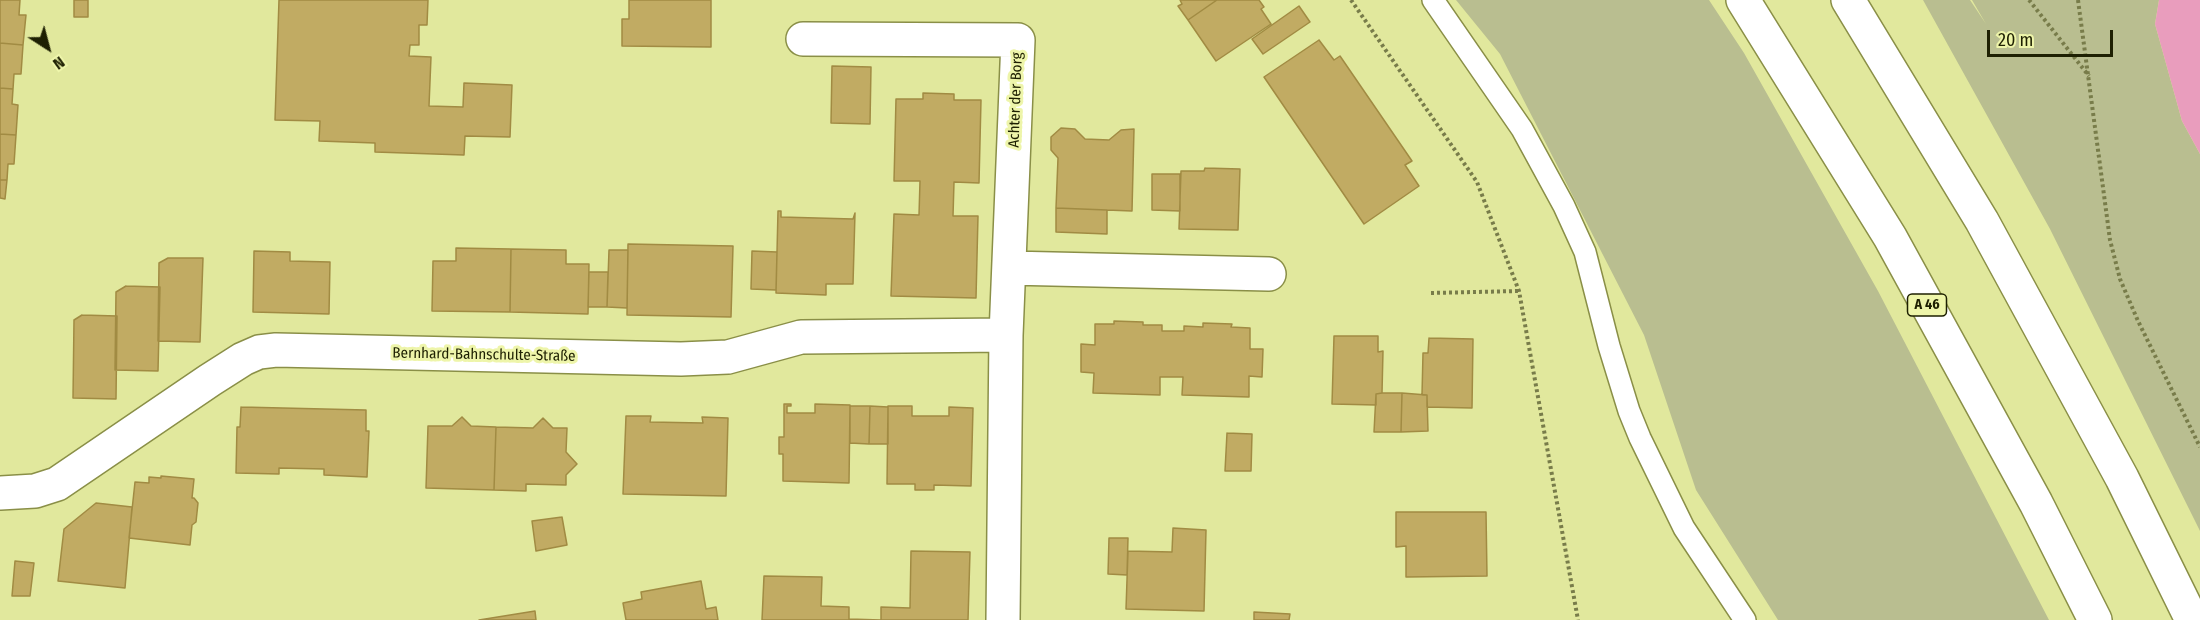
<!DOCTYPE html>
<meta charset="utf-8">
<style>
body{margin:0}
#map{position:relative;width:2200px;height:620px;overflow:hidden;background:#e1e89d;font-family:"Fira Sans Condensed",sans-serif}
canvas{display:block}
.north{position:absolute;left:18px;top:18px;width:60px;height:60px;-webkit-text-stroke:4px #eef5aa;paint-order:stroke;rotate:144deg;font-size:16px;font-weight:700;line-height:24px;text-align:center;color:#1e2002}
.north::after{content:'';display:block;margin:auto;width:21px;height:27px;background:#1e2002;clip-path:polygon(50% 0,100% 100%,50% 72%,0 100%)}
.scale{position:absolute;left:1987px;top:30px;width:126px;height:27px;box-sizing:border-box;border:3px solid #1e2002;border-top:0;padding-left:8px;font-size:18px;line-height:21px;white-space:nowrap;color:#1e2002;-webkit-text-stroke:4px #eef5aa;paint-order:stroke}
</style>
<div id="map">
<canvas width="2200" height="620"></canvas>
<div class="north">N</div>
<div class="scale">20 m</div>
</div>
<script>
const c = document.querySelector('canvas').getContext('2d');
c.lineJoin = 'round';
function fillPath(path, color) { c.fillStyle = color; c.fill(path, 'evenodd'); }
const poly = rows => new Path2D(rows.map(r => 'M' + r).join(''));
function strokePath(path, color, width, dash) { c.strokeStyle = color; c.lineWidth = width; c.lineCap = dash ? 'butt' : 'round'; c.setLineDash(dash || []); c.stroke(path); }
function write(font, color, halo, rows, align = 'center') {
  c.font = font + ' "Fira Sans Condensed",sans-serif'; c.lineWidth = 6; c.setLineDash([]); c.textBaseline = 'middle'; c.strokeStyle = halo; c.fillStyle = color; for (const [text, x, y, turn = 0] of rows) {
    c.save(); c.translate(x, y); c.rotate((+turn || 0) * Math.PI / 180); c.textAlign = isNaN(turn) ? turn : align; if (halo) c.strokeText(text, 0, 0); c.fillText(text, 0, 0); c.restore();
  }
}
fillPath(poly([
 [1456,0,1709,0,1744,53,1878,291,2049,620,1778,620,1696,490,1644,335,1500,54],
 [1923,0,1970,0,1986,24,1972,0,2159,0,2155,24,2182,121,2200,154,2200,531,2050,229]
]), '#b9be90');
fillPath(poly([
 [2159,0,2200,0,2200,154,2182,121,2155,24]
]), '#e99dbd');
const building = poly([
 [0,0,20,0,19,15,26,15,23,45,0,43,0,0],
 [74,0,88,0,88,17,74,17,74,0],
 [279,0,428,0,427,25,419,25,419,45,410,45,409,56,431,57,429,106,463,107,464,83,512,85,510,137,465,136,464,155,375,152,375,143,319,141,320,121,275,120,279,0],
 [629,0,711,0,711,47,622,46,622,19,629,19,629,0],
 [1180,0,1217,0,1188,20,1178,6,1182,4,1180,0],
 [1217,0,1259,0,1264,7,1261,9,1271,24,1216,61,1188,20,1217,0],
 [1299,6,1310,22,1263,54,1252,39,1299,6],
 [1319,40,1334,60,1340,56,1412,161,1405,165,1419,186,1364,224,1264,77,1319,40],
 [0,43,23,45,21,74,14,74,13,89,0,88,0,43],
 [832,66,871,67,870,124,831,123,832,66],
 [0,88,13,89,12,104,18,105,16,135,0,134,0,88],
 [923,93,954,94,954,100,981,100,979,183,954,182,953,216,978,216,976,298,891,296,894,214,919,215,920,181,894,181,896,99,923,99,923,93],
 [1061,128,1075,129,1085,139,1109,140,1121,130,1134,129,1132,211,1056,208,1058,158,1051,150,1051,137,1061,128],
 [0,134,16,135,14,164,8,164,7,180,0,180,0,134],
 [1205,168,1240,169,1238,230,1179,229,1181,171,1204,171,1205,168],
 [1152,174,1180,174,1180,211,1152,210,1152,174],
 [0,180,7,180,5,199,0,198,0,180],
 [1056,208,1107,210,1107,234,1056,232,1056,208],
 [778,211,781,211,781,217,853,219,855,213,853,284,826,284,826,295,776,293,778,211],
 [628,244,733,246,731,317,627,315,628,244],
 [456,248,511,249,510,312,432,311,433,261,456,261,456,248],
 [511,249,566,250,566,264,589,264,588,314,510,312,511,249],
 [609,250,628,250,627,308,607,307,609,250],
 [254,251,290,252,290,261,330,262,329,314,253,312,254,251],
 [752,251,777,252,776,290,751,289,752,251],
 [168,258,203,258,200,342,158,341,159,263,168,258],
 [589,272,608,272,607,307,588,307,589,272],
 [126,286,160,287,158,371,115,370,116,292,126,286],
 [82,315,117,316,116,399,73,398,74,320,82,315],
 [1114,321,1143,322,1143,325,1162,325,1162,331,1184,331,1184,326,1203,327,1203,323,1232,324,1231,327,1250,328,1250,349,1263,349,1262,377,1249,376,1249,397,1182,395,1183,377,1160,377,1160,395,1093,393,1094,373,1081,372,1081,344,1095,345,1095,324,1114,324,1114,321],
 [1334,336,1378,336,1378,352,1383,351,1382,393,1376,394,1376,405,1332,404,1334,336],
 [1429,338,1473,339,1472,408,1427,407,1427,395,1422,395,1423,353,1428,353,1429,338],
 [1382,393,1402,393,1401,432,1374,432,1376,394,1382,393],
 [1402,393,1427,395,1428,431,1401,432,1402,393],
 [784,404,791,404,791,406,787,406,787,413,815,413,815,404,850,405,849,483,783,481,783,454,779,454,779,437,784,437,784,404],
 [850,406,870,406,869,444,850,443,850,406],
 [870,406,888,407,888,444,869,444,870,406],
 [888,406,912,406,912,416,949,416,949,407,973,408,971,486,934,485,934,490,915,490,915,484,887,484,888,406],
 [241,407,366,410,366,431,369,431,367,477,324,475,324,469,279,468,279,474,236,473,237,427,240,427,241,407],
 [626,416,651,416,650,422,703,423,702,417,728,418,726,496,623,494,626,416],
 [462,417,471,426,496,427,494,490,426,488,428,426,452,426,462,417],
 [543,418,553,428,567,428,566,452,577,464,566,475,566,485,526,484,526,491,494,490,496,427,533,428,543,418],
 [1227,433,1252,434,1251,471,1225,471,1227,433],
 [161,476,194,479,192,498,194,498,198,503,196,522,192,525,190,545,129,538,135,482,149,483,149,477,161,478,161,476],
 [96,503,132,507,125,588,58,581,64,529,96,503],
 [1396,512,1486,512,1487,576,1406,577,1406,546,1396,547,1396,512],
 [562,517,567,545,536,551,532,521,562,517],
 [1173,528,1206,530,1204,611,1126,609,1128,551,1172,552,1173,528],
 [1109,538,1128,538,1127,575,1108,574,1109,538],
 [911,551,970,552,968,620,762,620,764,576,822,577,821,606,849,607,849,619,881,620,881,607,910,608,911,551],
 [15,561,34,563,30,596,12,596,15,561],
 [701,581,706,609,716,607,718,620,626,620,623,603,642,599,641,592,701,581],
 [535,611,536,620,479,620,535,611],
 [1254,612,1290,614,1289,620,1254,620,1254,612]
]);
fillPath(building, '#c1ab63');
strokePath(building, '#a18b43', 1.5);
const lane = poly([
 [1433,0,1522,129,1564,206,1585,252,1609,346,1629,411,1640,438,1684,528,1745,620]
]);
const street = poly([
 [803,39,1018,40,1006,335,1003,620],
 [1009,268,1269,274],
 [0,493,35,491,57,484,210,380,243,359,259,352,276,350,681,359,728,357,801,337,1006,335]
]);
const highway = poly([
 [1743,0,1890,237,2036,503,2095,620],
 [1848,0,1982,221,2122,478,2192,620]
]);
strokePath(lane, '#8a8f47', 24);
strokePath(street, '#8a8f47', 36);
strokePath(highway, '#8a8f47', 36);
strokePath(poly([
 [1351,0,1477,182,1519,291,1578,620],
 [2029,0,2089,76],
 [2078,0,2110,240,2120,279,2138,321,2200,447],
 [1431,293,1519,291]
]), '#787c4a', 4, [3, 3]);
strokePath(lane, '#fff', 21);
strokePath(street, '#fff', 33);
strokePath(highway, '#fff', 33);
for (const [x, y, w] of [
 [1927,305,39]
]) { const box = new Path2D(); box.roundRect(x - w / 2, y - 11, w, 22, 4.5); c.fillStyle = '#eef5aa'; c.fill(box); strokePath(box, '#1e2002', 1.5); }
write('bold 14px', '#1e2002', null, [
 ["A 46",1927,305]
]);
write('15px', '#1e2002', '#eef5aa', [
 ["Achter der Borg",1016,100,-88],
 ["Bernhard-Bahnschulte-Straße",484,355,1]
]);
</script>
